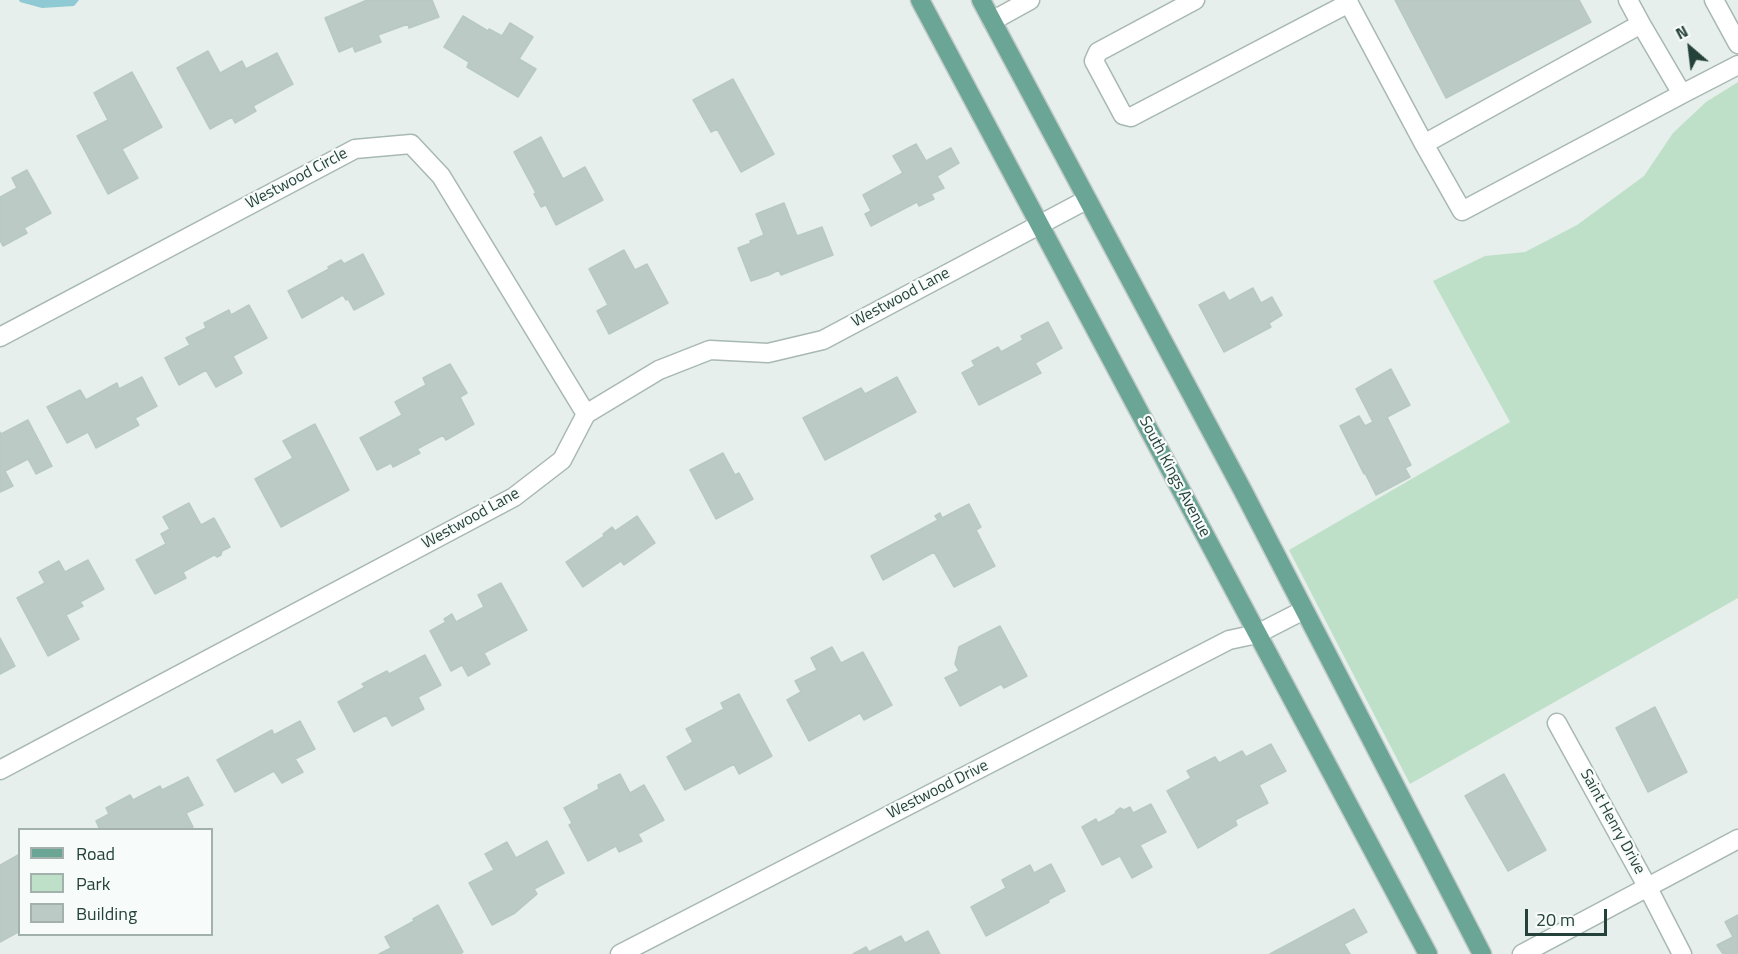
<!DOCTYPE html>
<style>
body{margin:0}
#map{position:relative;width:1738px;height:954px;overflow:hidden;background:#e6efeb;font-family:"Titillium Web",sans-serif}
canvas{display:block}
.legend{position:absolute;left:18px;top:828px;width:195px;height:108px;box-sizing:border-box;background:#f7fbf9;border:2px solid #a3b1ad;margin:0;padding:8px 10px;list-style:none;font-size:18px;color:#24423a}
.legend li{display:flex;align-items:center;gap:12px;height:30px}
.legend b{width:30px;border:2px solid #a3b1ad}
.north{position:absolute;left:1660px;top:18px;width:60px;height:60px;-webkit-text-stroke:4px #f7fbf9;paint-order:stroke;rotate:332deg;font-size:16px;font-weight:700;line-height:24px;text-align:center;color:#24423a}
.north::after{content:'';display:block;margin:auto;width:21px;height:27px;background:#24423a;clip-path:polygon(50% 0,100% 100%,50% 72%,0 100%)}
.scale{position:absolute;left:1525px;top:909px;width:82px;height:27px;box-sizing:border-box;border:3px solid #24423a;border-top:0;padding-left:8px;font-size:18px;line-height:21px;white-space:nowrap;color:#24423a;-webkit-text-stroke:4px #f7fbf9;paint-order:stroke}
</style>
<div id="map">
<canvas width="1738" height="954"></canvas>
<ul class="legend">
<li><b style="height:8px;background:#6aa596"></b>Road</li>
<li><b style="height:16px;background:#bfe0c8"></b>Park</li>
<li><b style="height:16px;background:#bbcac4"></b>Building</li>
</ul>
<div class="north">N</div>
<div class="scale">20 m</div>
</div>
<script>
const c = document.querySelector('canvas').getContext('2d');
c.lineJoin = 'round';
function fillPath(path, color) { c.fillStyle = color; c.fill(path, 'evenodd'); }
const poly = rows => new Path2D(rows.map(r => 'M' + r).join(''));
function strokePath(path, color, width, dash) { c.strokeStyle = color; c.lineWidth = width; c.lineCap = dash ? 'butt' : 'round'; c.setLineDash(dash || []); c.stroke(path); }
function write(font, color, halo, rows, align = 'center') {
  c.font = font + ' "Titillium Web",sans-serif'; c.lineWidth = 4.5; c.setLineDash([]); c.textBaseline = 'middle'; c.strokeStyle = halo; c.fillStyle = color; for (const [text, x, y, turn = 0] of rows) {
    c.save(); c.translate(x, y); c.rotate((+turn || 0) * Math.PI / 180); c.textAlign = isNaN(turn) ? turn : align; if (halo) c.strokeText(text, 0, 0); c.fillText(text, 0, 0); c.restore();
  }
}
fillPath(poly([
 [1738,82,1738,598,1410,784,1289,550,1510,422,1433,281,1485,256,1525,252,1577,225,1644,176,1673,133,1706,102]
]), '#bfe0c8');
fillPath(poly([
 [19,0,79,0,74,6,42,8,20,2]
]), '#8ec9d4');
const building = poly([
 [367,0,432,0,439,17,409,28,408,24,378,35,381,42,355,52,353,46,339,52,325,18,367,0],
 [1395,0,1579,0,1591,22,1446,98,1395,0],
 [463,16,488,31,489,29,502,36,510,23,533,37,519,59,536,69,518,97,467,67,469,62,444,47,463,16],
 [208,51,220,73,242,61,246,69,277,53,293,84,253,106,256,111,235,123,232,117,210,129,177,68,208,51],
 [132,72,162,127,122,149,138,178,108,194,77,136,108,120,94,93,132,72],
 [733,79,774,154,741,172,717,129,711,132,693,100,733,79],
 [541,137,563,179,585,167,603,200,556,225,546,205,541,207,534,194,536,193,514,152,541,137],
 [916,144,926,161,951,148,959,163,937,176,944,188,931,194,934,199,919,206,917,202,871,226,865,214,871,211,863,195,903,173,893,156,916,144],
 [27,170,51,213,24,228,27,233,3,246,0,240,0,197,17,188,12,178,27,170],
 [784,203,797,236,822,227,833,255,781,275,779,270,769,275,751,281,738,248,751,243,750,241,764,235,756,214,784,203],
 [624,250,635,270,647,264,668,303,609,334,597,311,608,305,589,269,624,250],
 [363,254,384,294,354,310,348,299,346,300,343,295,302,318,288,291,329,269,328,267,341,260,344,264,363,254],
 [1253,288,1261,303,1272,297,1282,315,1269,323,1271,327,1224,352,1199,305,1224,292,1229,301,1253,288],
 [249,305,267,338,233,356,242,373,216,387,206,370,179,385,165,358,190,345,186,338,206,328,204,323,229,310,231,315,249,305],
 [1048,322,1062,348,1035,363,1041,373,979,405,962,373,975,366,972,361,998,347,1001,352,1023,340,1021,336,1048,322],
 [450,364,467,393,460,397,474,424,446,440,443,435,417,449,420,453,393,467,391,463,377,470,360,438,402,415,395,402,426,385,423,378,450,364],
 [1391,369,1410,405,1387,417,1411,465,1405,468,1410,477,1376,495,1365,473,1364,474,1340,426,1359,416,1365,426,1373,422,1356,389,1391,369],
 [142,377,157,406,135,418,139,425,96,448,88,432,67,443,47,407,80,390,86,400,117,383,119,389,142,377],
 [897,377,916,412,825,460,803,418,861,388,865,394,897,377],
 [28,420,52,466,36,474,28,459,5,471,13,486,0,492,0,432,1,434,28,420],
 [315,424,349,490,281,527,255,479,293,458,283,441,315,424],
 [723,453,735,475,739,473,753,499,716,519,690,470,723,453],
 [189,503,201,525,214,518,230,547,222,551,221,555,217,557,214,555,183,572,186,578,155,594,136,560,166,544,161,534,170,529,163,517,189,503],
 [969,504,981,527,976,530,995,566,954,587,934,552,883,580,871,556,938,520,935,516,940,513,942,518,969,504],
 [637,516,655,543,624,565,621,561,583,587,566,562,604,536,603,534,612,527,615,531,637,516],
 [88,560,104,589,80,602,83,606,66,615,79,639,48,656,17,598,45,583,39,572,59,561,65,572,88,560],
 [501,583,527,630,484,653,490,664,468,676,462,665,451,671,430,631,446,622,444,619,452,614,456,622,484,607,478,595,501,583],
 [1000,626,1027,676,1004,688,1001,684,960,706,945,678,959,671,955,664,959,647,1000,626],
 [0,638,15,666,0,674,0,638],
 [832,647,841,663,863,652,892,705,864,720,860,713,809,741,787,700,801,692,795,681,817,670,811,658,832,647],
 [425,655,441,685,418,697,424,709,392,726,386,715,354,732,338,702,365,687,362,684,387,671,389,674,425,655],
 [739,694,772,756,739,774,734,764,685,790,667,757,693,742,686,729,724,709,721,703,739,694],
 [1655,707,1687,772,1648,792,1616,728,1655,707],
 [300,721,315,749,295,759,303,772,282,783,274,771,235,792,217,760,272,730,274,735,300,721],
 [1271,744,1286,771,1259,785,1268,803,1235,820,1237,825,1198,848,1167,791,1191,778,1187,771,1215,757,1219,763,1242,751,1246,757,1271,744],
 [620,774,630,793,644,785,664,820,638,834,642,841,619,852,616,846,588,861,569,825,572,823,564,808,599,789,598,785,620,774],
 [1504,774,1546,850,1508,871,1465,796,1504,774],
 [188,777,203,805,186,813,193,827,188,830,100,830,96,821,109,814,106,808,130,795,133,800,160,786,162,790,188,777],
 [1151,804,1166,832,1140,845,1152,867,1132,878,1120,856,1102,865,1082,827,1096,819,1098,823,1115,814,1116,811,1120,808,1124,810,1130,807,1133,813,1151,804],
 [547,841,564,873,534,889,537,894,515,913,492,925,469,883,494,870,485,854,507,842,516,858,547,841],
 [20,854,20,931,0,942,0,865,20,854],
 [1051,864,1065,891,1048,900,1049,902,986,936,971,907,1006,888,1002,880,1030,865,1034,873,1051,864],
 [438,905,463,952,460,954,379,954,391,948,385,937,414,921,413,919,438,905],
 [1354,909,1367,932,1344,944,1350,954,1270,954,1354,909],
 [1738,915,1738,954,1723,954,1717,945,1733,937,1725,922,1738,915],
 [928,931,940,954,853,954,866,947,869,952,901,936,905,943,928,931]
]);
fillPath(building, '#bbcac4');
strokePath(building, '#b8c9c2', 1.5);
const minor = poly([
 [1195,0,1098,52,1094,61,1123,115,1131,117,1349,3],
 [1347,0,1424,144,1641,24,1628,0],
 [1714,0,1738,44],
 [992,21,1030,0],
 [1682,94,1738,65],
 [1424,144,1462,211,1682,94,1641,24],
 [0,337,355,149,411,144,441,176,586,414],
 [1557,723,1648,888,1682,954],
 [0,770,514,497,562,460,586,414,659,370,710,350,768,353,823,340,1086,200],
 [620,954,1229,640,1257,634,1304,610],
 [1522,954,1738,839]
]);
const major = poly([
 [920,0,1428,954],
 [981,0,1243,491,1482,954]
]);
strokePath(minor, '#a8b8b2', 21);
strokePath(major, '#c2cac8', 21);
strokePath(minor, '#fff', 18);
strokePath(major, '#6aa596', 18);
write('16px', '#24423a', '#f7fbf9', [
 ["Westwood Circle",297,179,-28],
 ["Westwood Lane",901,298,-28],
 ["South Kings Avenue",1174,477,62],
 ["Westwood Lane",471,519,-29],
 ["Westwood Drive",938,790,-27],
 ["Saint Henry Drive",1612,822,61]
]);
</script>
